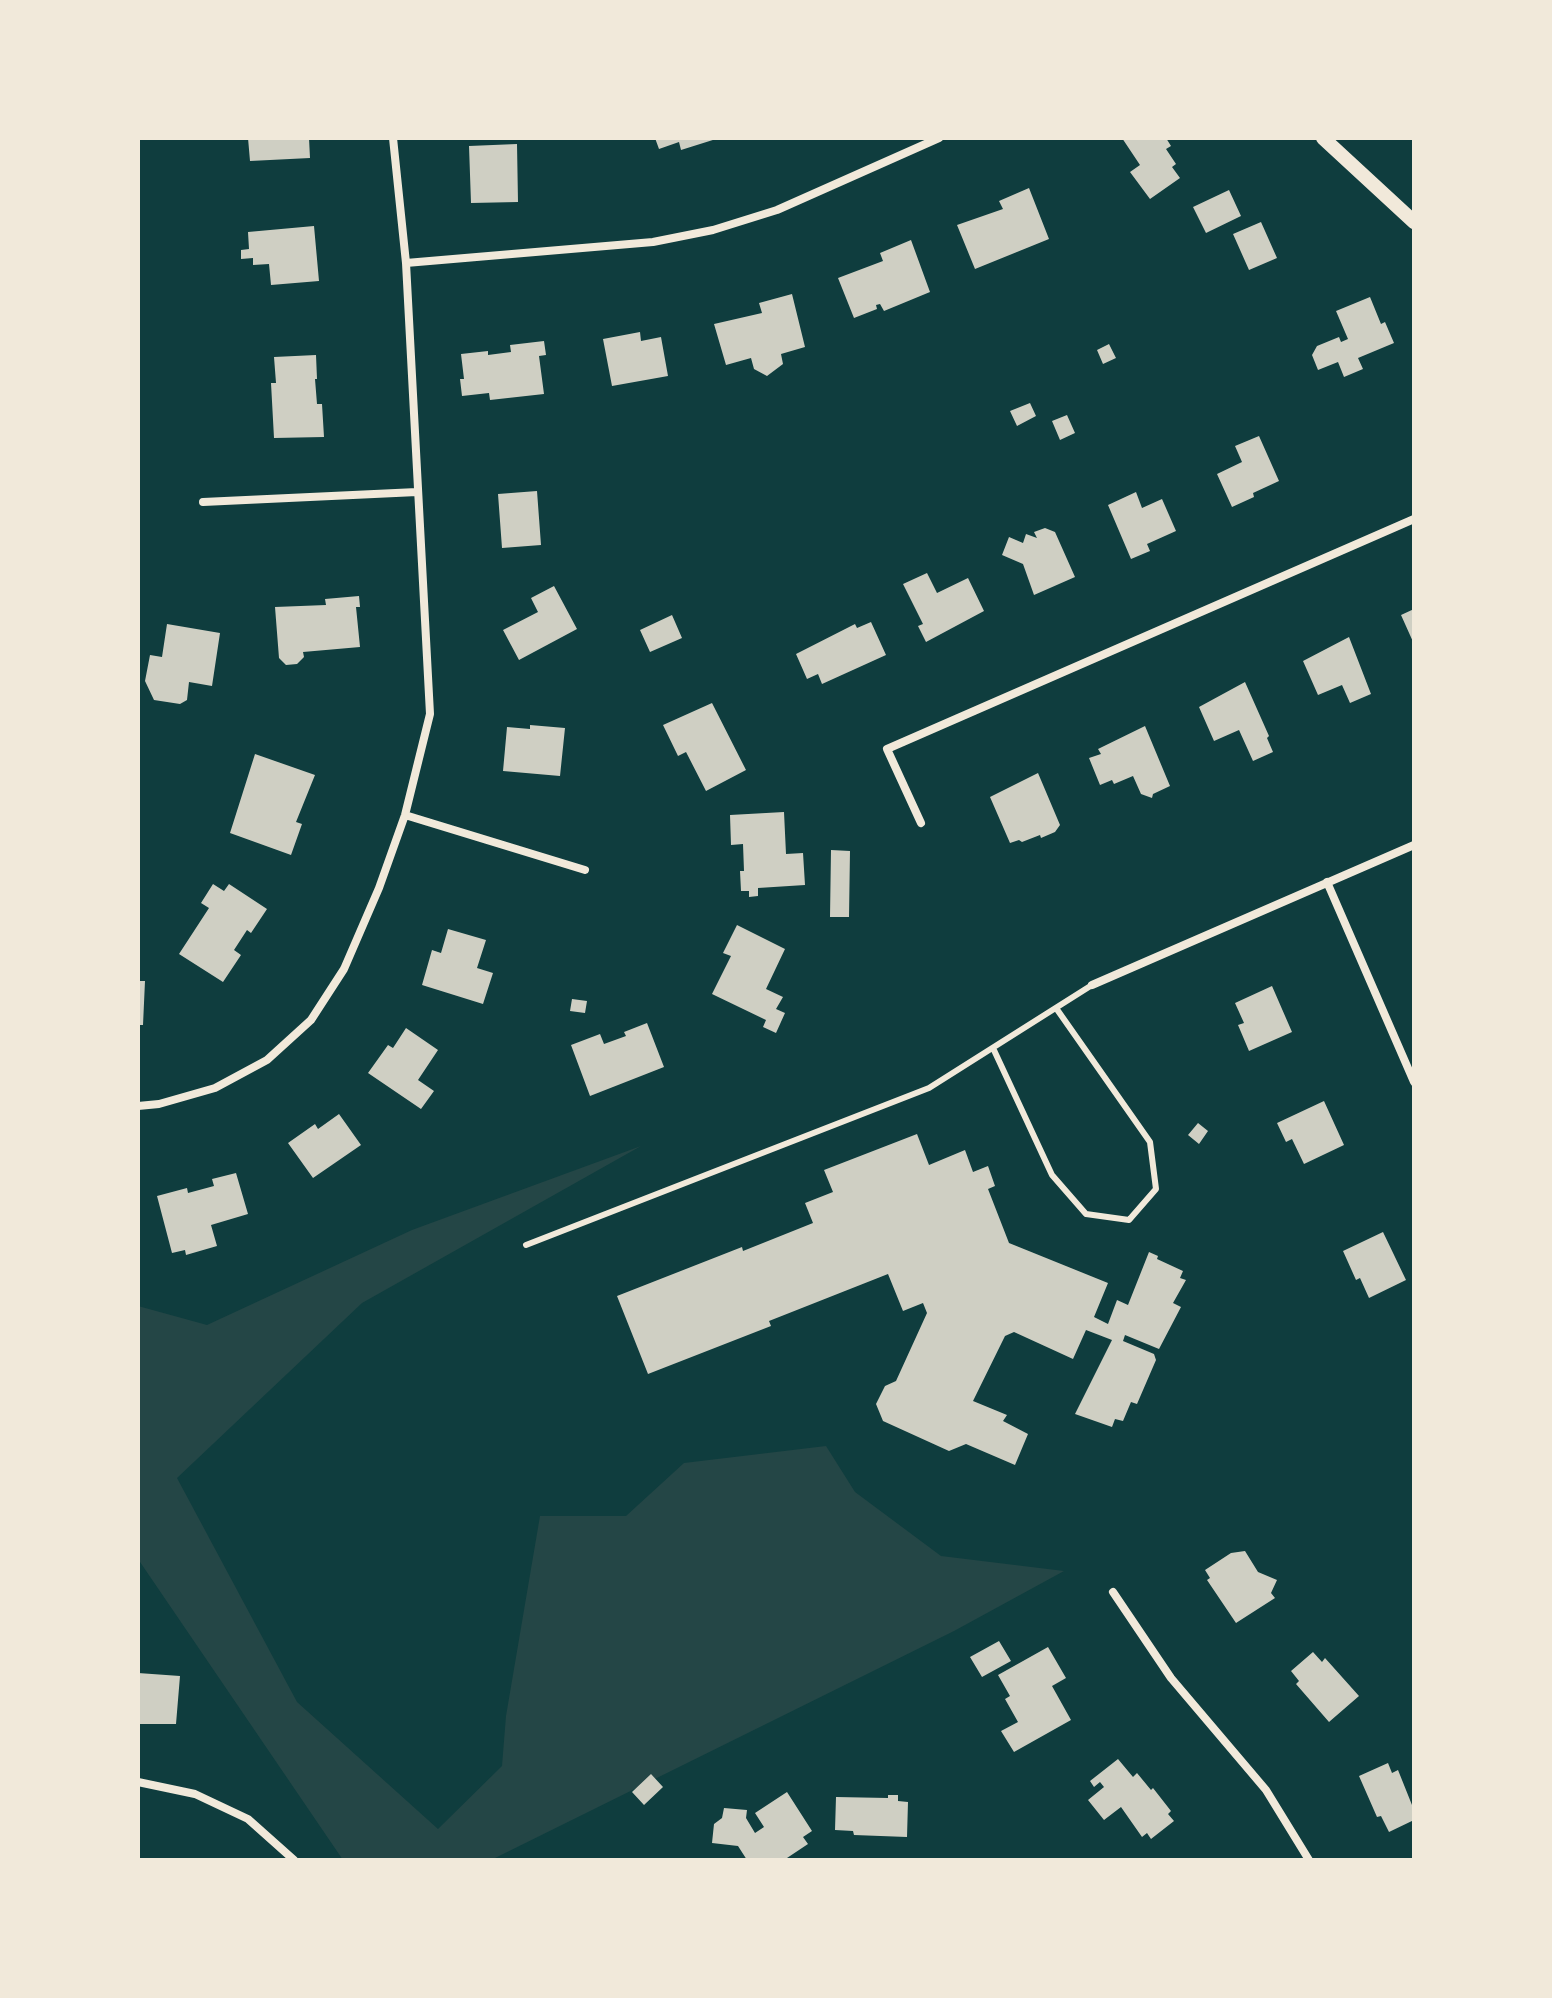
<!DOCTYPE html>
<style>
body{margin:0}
#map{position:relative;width:1552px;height:1998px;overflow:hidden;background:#0f3d3e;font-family:Overpass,sans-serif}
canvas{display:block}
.frame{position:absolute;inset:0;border:140px solid #f1e9da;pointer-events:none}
</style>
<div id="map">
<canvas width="1552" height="1998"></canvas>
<div class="frame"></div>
</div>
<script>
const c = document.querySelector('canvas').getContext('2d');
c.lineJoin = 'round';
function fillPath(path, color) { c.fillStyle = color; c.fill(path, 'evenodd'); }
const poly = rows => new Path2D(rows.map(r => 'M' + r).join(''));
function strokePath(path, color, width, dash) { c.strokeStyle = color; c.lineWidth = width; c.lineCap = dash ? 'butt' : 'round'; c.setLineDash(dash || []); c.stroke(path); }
fillPath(poly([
 [641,1146,362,1303,177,1478,297,1702,438,1829,502,1766,506,1716,540,1516,626,1516,684,1463,826,1446,855,1492,941,1556,1064,1571,954,1631,491,1860,343,1860,138,1559,138,1306,207,1325,412,1230]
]), '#244646');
fillPath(poly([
 [248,138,309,138,310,158,250,161],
 [655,138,716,138,716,139,681,150,679,142,659,149],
 [1122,138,1166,138,1171,146,1166,149,1176,164,1172,167,1180,178,1150,199,1130,172,1140,165],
 [517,144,518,202,471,203,469,146],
 [1029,188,1049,239,975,269,957,225,1003,209,999,201],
 [1229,190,1241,216,1206,233,1193,207],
 [1261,222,1277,258,1249,270,1233,234],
 [314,226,319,281,271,285,269,264,253,265,253,258,241,259,241,250,249,249,248,232],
 [911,240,930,292,884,311,880,304,876,305,877,309,854,318,838,278,883,261,880,253],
 [792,294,805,347,781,354,783,364,767,376,754,369,751,358,726,365,714,324,762,313,759,303],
 [1370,297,1381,324,1385,322,1394,343,1358,358,1363,369,1344,377,1338,362,1318,370,1312,355,1317,346,1339,337,1341,342,1348,339,1336,311],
 [640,332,641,341,661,337,668,376,612,386,603,339],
 [544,341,546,355,539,356,544,394,490,400,489,393,462,396,460,379,464,379,461,354,488,351,488,355,511,352,510,345],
 [1109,344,1116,358,1103,364,1097,350],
 [316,355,317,379,315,379,317,404,322,404,324,437,274,438,271,383,276,383,274,357],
 [1030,403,1036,416,1017,426,1010,411],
 [1067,415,1075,433,1060,440,1052,421],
 [1259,436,1279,481,1253,493,1254,497,1232,507,1217,474,1242,462,1235,446],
 [537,491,541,545,502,548,498,494],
 [1136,492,1142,508,1162,499,1176,531,1147,544,1150,551,1131,559,1108,505],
 [1045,528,1055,532,1075,577,1034,595,1023,564,1002,555,1009,537,1023,543,1026,534,1037,538,1034,532],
 [927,573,937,593,968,578,984,611,926,642,918,626,923,624,903,584],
 [554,586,577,629,519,660,503,630,538,612,531,598],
 [359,596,360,607,356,607,360,647,303,652,304,657,297,664,286,665,279,658,275,607,326,605,325,599],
 [1414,609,1414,644,1401,615],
 [672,615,682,638,650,652,640,630],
 [871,622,886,655,822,684,818,674,807,679,796,654,855,624,857,628],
 [167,624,220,633,212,686,189,682,187,700,180,704,154,700,145,681,150,655,162,657],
 [1349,637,1371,694,1350,703,1342,685,1318,695,1303,661],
 [1245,682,1269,736,1267,738,1273,752,1253,761,1239,730,1214,741,1199,707],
 [712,703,746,770,706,791,686,752,678,756,663,725],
 [530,725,565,728,560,776,503,771,507,727,530,729],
 [1145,726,1170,786,1153,794,1152,798,1141,794,1133,776,1114,784,1112,780,1100,785,1089,758,1101,754,1098,749],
 [255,754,315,775,296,822,302,824,291,855,230,833],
 [1038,773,1060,825,1055,832,1041,838,1040,835,1022,842,1019,840,1010,843,990,797],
 [784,812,786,854,803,853,805,885,758,888,758,896,749,897,749,891,741,891,740,871,744,871,743,844,731,845,730,815],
 [831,850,850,851,849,917,830,917],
 [213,884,224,891,229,884,267,909,251,933,247,930,234,950,241,955,223,982,179,954,209,908,201,903],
 [737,925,785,949,766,989,783,997,776,1009,785,1013,776,1033,763,1027,766,1020,712,994,731,956,723,953],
 [448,929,486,940,477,968,493,973,483,1004,422,985,432,950,441,953],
 [138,981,145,981,143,1025,138,1025],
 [1272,986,1292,1032,1249,1051,1238,1025,1244,1023,1235,1003],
 [572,999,587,1001,585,1013,570,1011],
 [647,1023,664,1067,590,1096,571,1045,600,1034,604,1044,626,1036,624,1032],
 [406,1028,438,1050,418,1080,434,1091,421,1109,368,1073,388,1045,393,1048],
 [1324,1101,1344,1145,1304,1164,1292,1139,1286,1142,1277,1123],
 [339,1114,361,1145,313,1178,288,1143,315,1124,318,1129],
 [1198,1123,1208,1131,1199,1144,1188,1135],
 [917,1134,929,1165,965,1150,973,1172,988,1166,995,1186,988,1189,1009,1243,1108,1283,1094,1317,1108,1324,1117,1300,1128,1305,1149,1252,1158,1256,1157,1259,1183,1271,1180,1278,1186,1280,1173,1303,1181,1307,1159,1349,1125,1335,1123,1341,1154,1354,1156,1360,1137,1404,1131,1402,1123,1421,1115,1419,1112,1427,1075,1414,1112,1340,1086,1330,1073,1359,1014,1332,1005,1336,973,1401,1007,1415,1003,1421,1028,1434,1015,1465,966,1444,949,1451,883,1421,876,1404,885,1386,896,1381,927,1313,923,1303,903,1311,888,1274,769,1321,771,1326,648,1374,617,1296,742,1247,743,1251,813,1223,805,1203,833,1192,824,1170],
 [236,1173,248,1214,211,1225,217,1246,186,1255,185,1250,172,1253,157,1196,187,1188,188,1193,214,1186,212,1179],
 [1383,1232,1406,1280,1369,1298,1360,1278,1356,1280,1343,1251],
 [1245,1551,1258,1572,1277,1580,1271,1593,1275,1598,1236,1623,1207,1580,1210,1578,1205,1570,1231,1553],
 [999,1641,1011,1661,982,1677,970,1657],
 [1048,1647,1066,1678,1052,1686,1071,1720,1014,1752,1001,1731,1018,1722,1005,1699,1010,1696,998,1675],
 [1313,1652,1322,1662,1325,1658,1359,1696,1329,1722,1296,1684,1299,1681,1291,1671],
 [138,1673,180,1676,176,1724,138,1724],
 [1118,1759,1133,1777,1137,1773,1151,1790,1153,1788,1171,1811,1168,1814,1174,1821,1151,1839,1147,1833,1142,1837,1121,1807,1104,1820,1088,1800,1104,1787,1100,1782,1094,1787,1090,1781],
 [1388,1763,1392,1773,1398,1770,1414,1810,1414,1820,1389,1832,1381,1816,1377,1817,1359,1776],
 [651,1774,663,1787,644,1805,632,1792],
 [787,1792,812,1831,803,1837,808,1844,784,1860,747,1860,738,1846,712,1843,714,1824,722,1818,724,1808,747,1810,746,1818,755,1833,764,1827,755,1813],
 [888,1795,898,1795,898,1801,908,1802,907,1837,854,1835,853,1831,835,1830,836,1797,888,1798]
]), '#cfcfc3');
strokePath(poly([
 [993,1048,1052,1175,1086,1214,1129,1220,1156,1189,1150,1142,1056,1008],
 [526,1245,929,1088,1092,985]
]), '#f1e9da', 6);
strokePath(poly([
 [406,263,653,242,713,230,777,210,939,138],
 [203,502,417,492],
 [405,815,585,870],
 [921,823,887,749,1414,519],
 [1327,882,1414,1082],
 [1092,985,1414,845],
 [138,1106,159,1104,215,1088,267,1060,311,1020,344,969,379,888,405,815,430,714,406,263,393,138],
 [1113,1592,1171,1678,1266,1790,1309,1860],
 [138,1782,195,1794,248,1819,294,1860]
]), '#f1e9da', 8);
strokePath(poly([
 [1323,138,1414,222]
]), '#f1e9da', 14);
</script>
